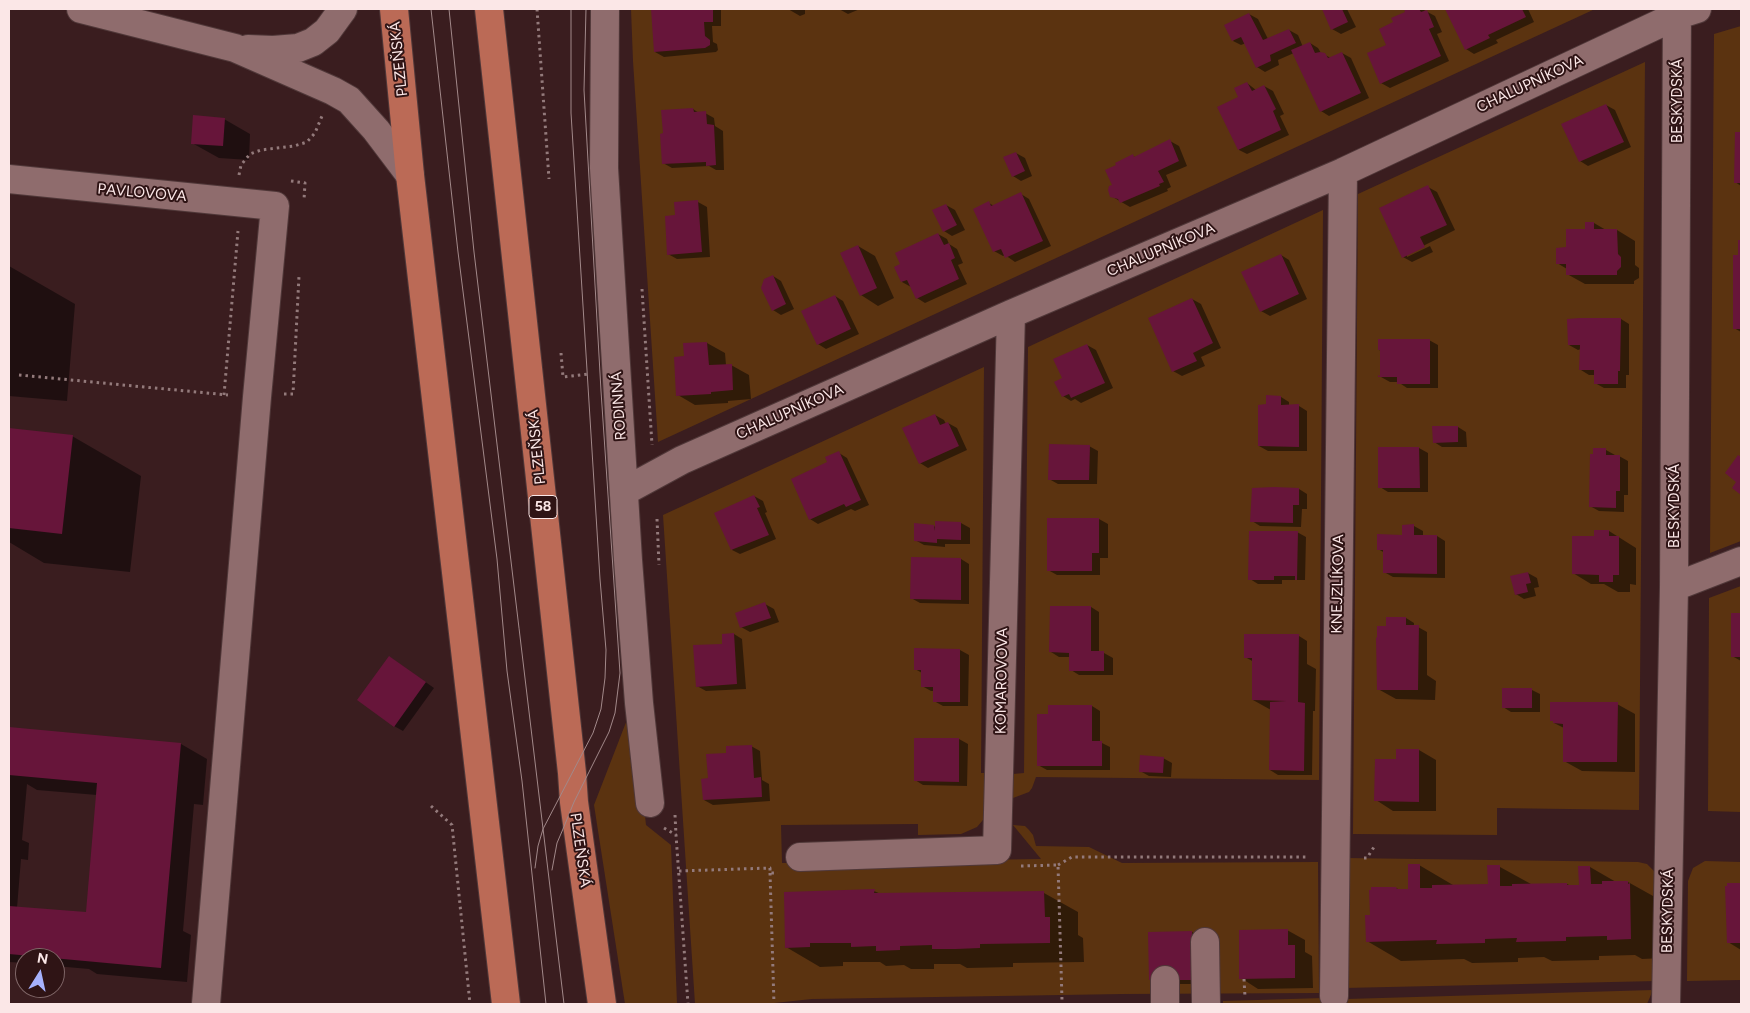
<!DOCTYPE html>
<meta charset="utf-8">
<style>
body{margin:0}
#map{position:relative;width:1750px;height:1013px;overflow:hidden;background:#3a1d1f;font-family:Figtree,sans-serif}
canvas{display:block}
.frame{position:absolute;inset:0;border:10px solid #fbe7e7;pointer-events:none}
.north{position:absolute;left:15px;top:948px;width:50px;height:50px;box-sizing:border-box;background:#2f1415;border:1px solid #816869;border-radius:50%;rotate:10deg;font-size:14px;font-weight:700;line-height:20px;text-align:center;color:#fbe7e7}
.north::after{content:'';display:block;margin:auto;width:18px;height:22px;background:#a6b1fc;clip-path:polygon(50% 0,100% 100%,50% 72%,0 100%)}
</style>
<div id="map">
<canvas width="1750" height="1013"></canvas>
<div class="frame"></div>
<div class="north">N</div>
</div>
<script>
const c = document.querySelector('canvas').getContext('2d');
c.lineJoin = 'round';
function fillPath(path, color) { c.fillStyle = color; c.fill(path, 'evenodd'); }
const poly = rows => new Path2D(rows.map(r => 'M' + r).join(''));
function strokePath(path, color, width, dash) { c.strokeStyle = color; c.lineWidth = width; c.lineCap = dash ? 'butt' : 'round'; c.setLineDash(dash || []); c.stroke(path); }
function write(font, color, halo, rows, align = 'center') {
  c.font = font + ' Figtree,sans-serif'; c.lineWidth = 4; c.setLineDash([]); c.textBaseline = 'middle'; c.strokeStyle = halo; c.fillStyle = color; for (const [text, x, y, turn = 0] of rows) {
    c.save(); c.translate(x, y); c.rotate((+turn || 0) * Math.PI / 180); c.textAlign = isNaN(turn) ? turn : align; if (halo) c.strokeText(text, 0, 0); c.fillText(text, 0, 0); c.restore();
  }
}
fillPath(poly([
 [631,9,1595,9,658,442,633,61],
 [1741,26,1741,541,1710,553,1714,34],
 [1645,62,1639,810,1497,808,1497,835,1353,834,1358,194],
 [1323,210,1319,780,1036,777,1032,788,1029,792,1013,798,1013,774,1024,773,1028,347],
 [984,367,981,773,991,773,988,814,977,827,961,834,918,835,918,824,781,825,782,863,1041,859,1013,825,1025,826,1029,830,1033,835,1036,846,1089,847,1122,863,1318,862,1319,993,1123,994,812,999,765,1004,695,1004,663,515],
 [1741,586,1741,812,1708,811,1709,598],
 [630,712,640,770,646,825,671,845,677,1004,625,1004,594,805],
 [1345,858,1638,862,1647,864,1657,874,1657,981,1344,988],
 [1705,861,1741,862,1741,980,1687,981,1688,881,1693,868],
 [1653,990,1647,1004,1347,1004,1347,999],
 [1324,998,1324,1004,1223,1004,1223,1001]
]), '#5b3310');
fillPath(poly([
 [652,9,721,9,721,26,712,26,713,42,717,44,718,50,716,52,664,57,655,52],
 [788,9,805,9,805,14,800,16],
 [839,9,860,9,848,14],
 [1323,9,1347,9,1356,27,1341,34,1332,29],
 [1406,9,1422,9,1435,16,1442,32,1437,34,1449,61,1390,88,1381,83,1387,45,1395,22,1406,13],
 [1446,9,1528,9,1534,22,1496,40,1498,43,1474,54,1466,49],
 [1249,14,1258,19,1268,39,1289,30,1298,35,1303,47,1310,43,1318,48,1321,53,1331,58,1342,53,1351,58,1369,98,1329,116,1321,111,1294,53,1278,60,1279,65,1265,72,1257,67,1246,43,1241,45,1233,41],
 [1247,83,1256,90,1264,86,1273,91,1284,114,1280,116,1289,135,1247,154,1239,150,1240,97],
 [1606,105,1615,110,1631,147,1588,166,1580,161],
 [693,109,699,113,705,113,714,118,715,126,723,131,724,170,716,170,709,166,672,168,663,163],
 [224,119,250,134,249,160,219,158,192,143],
 [1736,133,1741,133,1741,186,1735,182],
 [1170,141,1179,146,1187,166,1166,175,1171,187,1167,189,1168,191,1130,207,1111,196,1114,186,1132,156,1135,157],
 [1016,153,1025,158,1032,176,1021,181,1013,176],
 [1428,187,1437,192,1455,230,1407,254,1407,257,1430,246,1433,252,1412,262,1403,257],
 [1021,194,1029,199,1051,246,1015,262,1005,255,1003,256,994,251,989,203,994,206],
 [698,202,707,207,710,257,677,259,668,254,676,216],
 [946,205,955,210,965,230,952,236,944,231],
 [1594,223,1606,230,1617,230,1635,241,1635,265,1639,268,1639,278,1634,281,1634,284,1585,284,1567,274,1567,269,1557,263,1567,249],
 [938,234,947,239,949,244,957,249,963,263,958,265,967,284,925,303,917,298,911,287,902,282,901,265],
 [1739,241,1741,241,1741,332,1734,328],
 [858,246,875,256,894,298,878,306,861,295],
 [1281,255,1289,260,1307,299,1270,316,1261,311],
 [9,266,75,304,67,401,9,396],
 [773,276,781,281,794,309,781,315,773,310],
 [835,296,843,301,859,334,826,349,818,344],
 [1192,299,1201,304,1221,348,1201,357,1205,366,1182,376,1173,371],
 [1621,319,1629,324,1629,375,1626,375,1626,388,1604,388,1595,383,1595,375,1589,375,1581,370,1581,349,1578,350,1569,345],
 [1429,340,1438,345,1438,388,1407,388,1398,382,1390,382,1381,377,1381,351,1379,350],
 [707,343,725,353,726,365,731,365,749,375,751,399,728,401,728,403,695,405,678,395,686,357,685,344],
 [1087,345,1096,350,1113,388,1081,403,1075,399,1071,401,1063,396,1064,379],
 [1281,397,1289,402,1289,406,1299,406,1307,411,1307,451,1268,451,1259,446,1267,406],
 [935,415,944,420,946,424,948,423,957,428,967,450,928,468,920,463],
 [1458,427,1466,432,1467,447,1442,447,1434,442],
 [9,429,72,436,141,476,130,572,44,563,9,542],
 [1089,446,1098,451,1097,484,1058,484,1049,479],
 [1419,448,1428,453,1428,492,1388,492,1380,487],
 [1594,449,1606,450,1615,455,1615,456,1619,456,1628,461,1628,495,1624,495,1624,512,1599,511,1590,506],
 [839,453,847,458,869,505,855,511,851,509,818,524,810,519,829,463],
 [1299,489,1307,494,1307,509,1302,509,1301,527,1260,526,1252,521],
 [754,496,763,501,767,512,765,513,776,539,740,554,732,550],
 [1099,519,1108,524,1108,558,1100,558,1100,575,1057,575,1048,570],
 [936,523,961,523,970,528,970,544,945,544,945,547,924,545,915,540,933,526,936,527],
 [1403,526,1414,526,1423,531,1423,536,1437,536,1445,541,1445,578,1393,577,1384,572,1385,553,1378,549,1403,536],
 [1595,531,1609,531,1636,548,1636,585,1630,584,1630,592,1618,592,1604,584,1591,584,1573,573,1595,537],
 [1297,532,1306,537,1305,580,1282,580,1282,584,1258,584,1250,579],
 [961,559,969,564,969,604,920,603,911,598],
 [1528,573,1537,578,1539,587,1534,588,1536,596,1524,599,1516,594],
 [765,604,774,609,779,622,750,632,741,627],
 [1091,607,1099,612,1099,653,1104,653,1113,658,1113,675,1079,675,1071,670,1071,657,1059,657,1051,652],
 [1732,614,1741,614,1741,661,1732,656],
 [1406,618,1414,623,1414,626,1418,627,1427,632,1427,675,1436,681,1435,700,1396,699,1378,689,1379,639,1388,628],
 [734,634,742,639,746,689,706,691,697,686,724,645],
 [1299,636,1307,641,1307,664,1316,669,1315,711,1313,711,1312,775,1278,775,1270,770,1271,710,1253,700,1254,662,1245,657],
 [960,650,969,655,968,706,943,706,934,701,934,691,931,691,922,686,922,673,915,669],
 [390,657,434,688,403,731,394,726],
 [1532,690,1540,694,1540,712,1511,712,1503,707],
 [1617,704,1635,714,1635,772,1582,771,1564,761,1564,728,1554,723],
 [1092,706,1100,711,1100,742,1110,747,1110,770,1047,770,1038,765,1050,715],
 [9,729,181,744,207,759,203,805,194,804,183,931,191,935,187,982,97,974,89,969,55,966,55,958,25,958,25,963,9,962],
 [27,784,37,790,97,795,92,914,17,908,21,859,28,860,29,843,22,840],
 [915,739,959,739,968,744,967,786,923,785,915,780],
 [751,746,760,751,762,780,769,784,770,801,713,805,704,800,709,779,728,754],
 [1419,750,1436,760,1436,811,1393,811,1376,800],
 [1163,758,1172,763,1171,777,1149,776,1140,771],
 [1419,865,1453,885,1489,885,1500,867,1531,884,1567,884,1571,886,1580,886,1590,867,1616,882,1628,882,1662,901,1665,958,1642,959,1635,955,1599,956,1599,960,1552,961,1544,957,1518,958,1518,962,1472,963,1464,959,1401,961,1367,941,1371,916,1396,888,1400,890,1409,890],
 [1741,884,1741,950,1728,942,1729,885],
 [874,891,881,894,1044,893,1078,912,1078,935,1083,938,1084,962,1013,963,1013,967,967,968,960,964,934,964,934,969,911,969,904,965,886,966,880,962,843,962,843,966,820,967,786,947],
 [1287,930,1305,940,1305,952,1312,956,1313,988,1258,989,1241,978],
 [1192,932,1200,937,1201,984,1159,984,1150,979]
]), '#0007');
fillPath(poly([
 [651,9,713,9,713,22,704,22,705,36,710,40,710,45,705,48,654,52],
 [1322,9,1342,9,1348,22,1331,30],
 [1404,9,1419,9,1421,12,1427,10,1434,27,1429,29,1441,56,1380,84,1367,53,1386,45,1379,29,1393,22,1391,18,1405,12],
 [1445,9,1522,9,1526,17,1488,35,1490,38,1465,50],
 [1249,13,1263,40,1289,29,1296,43,1270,55,1271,61,1256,68,1241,37,1232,41,1224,25],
 [1310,42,1315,53,1320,52,1325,53,1328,58,1342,52,1361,93,1320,112,1291,50],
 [1247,82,1252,91,1264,85,1276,109,1273,111,1281,130,1238,150,1217,107,1238,97,1234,88],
 [1606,104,1624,142,1579,162,1561,124],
 [693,108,694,112,706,111,707,124,714,125,716,165,706,166,706,162,662,164,660,134,663,133,661,110],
 [193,115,225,118,223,146,191,144],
 [1735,132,1741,132,1741,183,1734,183],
 [1170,139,1179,161,1158,171,1164,182,1159,184,1160,186,1120,203,1118,199,1110,197,1108,190,1109,186,1112,185,1105,170,1116,165,1115,163,1133,154,1134,157],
 [1016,152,1025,171,1012,177,1003,157],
 [1428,185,1447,225,1420,237,1425,247,1402,258,1379,208],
 [1021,192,1043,241,1005,258,1001,249,993,252,973,209,989,201,991,206],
 [698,200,702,252,667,255,665,216,675,215,674,202],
 [946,204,957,225,943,232,932,210],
 [1585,222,1594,222,1594,229,1617,229,1618,254,1621,257,1621,267,1617,271,1617,275,1566,275,1566,264,1556,264,1556,248,1566,247,1566,229,1585,229],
 [938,233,944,245,949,243,955,258,951,260,959,279,916,299,907,280,901,282,894,267,900,264,895,253],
 [1738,240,1741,240,1741,329,1733,329,1733,255,1738,255],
 [858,245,877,288,860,296,840,253],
 [1281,254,1299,294,1260,312,1241,272],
 [773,275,786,304,772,311,761,288,764,279],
 [835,295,851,329,817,345,801,311],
 [1192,298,1213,343,1193,353,1197,361,1172,372,1148,318],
 [1580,318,1621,318,1620,371,1618,371,1618,384,1594,384,1594,370,1579,370,1580,345,1568,345,1567,319],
 [1378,339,1430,339,1430,384,1397,384,1397,377,1378,377,1378,375,1380,376,1380,350,1378,350],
 [707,342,709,365,732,364,733,390,711,392,711,394,676,396,674,357,684,356,683,343],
 [1087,344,1105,383,1071,398,1069,394,1062,397,1054,382,1062,378,1053,359],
 [1266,395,1281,396,1281,405,1299,404,1299,447,1258,446,1258,405,1266,404],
 [935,414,940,425,948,422,959,446,919,464,902,428],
 [1432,426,1458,426,1458,442,1433,443],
 [9,428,73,435,62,534,9,528],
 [1049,444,1090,445,1089,480,1048,480],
 [1378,447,1419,447,1420,488,1378,488],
 [1593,448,1606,448,1606,455,1620,455,1620,491,1616,491,1616,508,1589,507,1590,454,1593,454],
 [839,451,861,500,846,507,844,504,809,520,791,479,827,462,825,457],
 [1738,455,1741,457,1741,495,1732,488,1736,482,1725,473],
 [1274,487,1299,488,1299,505,1293,505,1293,523,1250,522,1252,488],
 [754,495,760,507,757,508,769,535,731,550,714,513],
 [1047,518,1099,518,1099,553,1092,553,1092,571,1047,571],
 [935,521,961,522,961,540,937,539,937,543,914,541,914,523,934,525,935,531],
 [1414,524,1414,535,1437,535,1437,574,1383,573,1383,550,1377,550,1377,534,1402,535,1402,525],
 [1594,530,1609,530,1609,536,1619,536,1619,575,1613,575,1613,582,1599,582,1599,575,1572,574,1572,536,1594,536],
 [1249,531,1298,531,1297,580,1295,580,1295,576,1274,576,1274,580,1248,580],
 [911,557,961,558,961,600,910,599],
 [1528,572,1531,583,1526,584,1528,592,1515,595,1510,576],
 [765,602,771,618,740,628,735,613],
 [1050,606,1091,606,1091,651,1104,651,1104,671,1069,671,1069,653,1049,652],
 [1731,613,1741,613,1741,657,1731,657],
 [1386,617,1406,617,1406,625,1419,625,1418,690,1377,690,1376,637,1377,638,1377,626,1386,626],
 [734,633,737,684,696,687,693,645,722,644,722,634],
 [1244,634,1299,634,1298,702,1305,703,1304,771,1269,770,1270,702,1286,701,1252,700,1252,658,1244,658],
 [914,648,960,649,960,702,933,702,933,687,921,687,921,670,914,670],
 [389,656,426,682,394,727,357,700],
 [1502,688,1532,688,1532,708,1502,708],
 [1550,702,1618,702,1617,762,1563,762,1563,724,1553,723,1553,721,1550,721],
 [1048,705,1092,705,1092,741,1102,741,1102,766,1037,766,1037,714,1048,714],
 [9,727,181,743,161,968,9,954,9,906,86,912,97,783,9,775],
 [914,738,959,738,959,782,914,781],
 [752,745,754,778,761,777,762,797,703,800,701,779,708,778,706,754,726,753,726,746],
 [1396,749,1419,749,1419,802,1374,801,1375,759,1396,759],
 [1140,755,1164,757,1163,773,1139,772],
 [1408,864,1420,864,1420,888,1432,888,1432,885,1488,884,1487,865,1500,865,1500,886,1512,886,1512,884,1567,883,1567,885,1579,885,1578,866,1590,866,1591,884,1602,884,1602,881,1628,881,1628,884,1630,883,1631,939,1607,940,1607,936,1566,937,1566,941,1516,942,1517,938,1485,939,1485,943,1436,944,1437,940,1366,942,1365,915,1370,915,1369,890,1371,890,1371,887,1396,887,1397,889,1408,889],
 [1727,883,1741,883,1741,943,1727,943,1725,886,1727,886],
 [875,889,874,893,1044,891,1045,917,1050,917,1050,943,980,944,980,948,956,949,932,949,932,945,900,946,900,950,876,951,876,946,851,947,851,943,810,943,810,947,785,948,784,892],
 [1288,929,1288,945,1295,945,1295,978,1239,979,1239,930],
 [1192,931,1193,980,1149,980,1148,932]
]), '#67153a');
const minor = poly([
 [81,9,235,48,333,91,349,100,376,130,410,175],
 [605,9,604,168,628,560,639,703,650,803],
 [248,49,273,50,298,48,313,42,327,31,343,9],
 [9,179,275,206,257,397,206,1004],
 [625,491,682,460,1011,314,1343,172,1678,15,1697,9],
 [1674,587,1741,561],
 [800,857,997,850,1011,314],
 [1205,942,1206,1004],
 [1165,980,1165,1004],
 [1334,996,1343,172],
 [1666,1004,1674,587,1677,9]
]);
const major = poly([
 [394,9,410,175,506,1004],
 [489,9,572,773,574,802,602,1004]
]);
strokePath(minor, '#503839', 30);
strokePath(major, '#503839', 30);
strokePath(poly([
 [537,9,549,179],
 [239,175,241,165,250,154,261,150,294,146,307,142,315,133,322,116],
 [291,181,305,183,304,200],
 [642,289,652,445],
 [561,353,563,377,588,374],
 [19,375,228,395],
 [284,394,293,394,299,276],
 [224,395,238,231],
 [657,519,659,565],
 [431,806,452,825,470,1004],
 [675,815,676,835],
 [664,828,676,835,688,1004],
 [1364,858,1367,858,1374,847],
 [1058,865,1072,857,1308,857],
 [1021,866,1058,865,1062,1000],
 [679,871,770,868,770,873,778,873],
 [770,873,774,1004],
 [1244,979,1245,997]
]), '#937a7b', 3, [2.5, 4]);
strokePath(minor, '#8f6c6d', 28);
strokePath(major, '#bb6a56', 28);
strokePath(poly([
 [431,9,458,252,497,559,507,671,522,781,546,1004],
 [449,9,474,252,564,1004],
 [535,868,538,846,543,829,593,733,601,709,605,678,606,650,600,579,571,113,571,9],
 [552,870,557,843,563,829,574,802,609,732,615,713,620,673,601,391,584,90,586,9]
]), '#a2898a', 1);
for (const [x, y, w] of [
 [543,507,28]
]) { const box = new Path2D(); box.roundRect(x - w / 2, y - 11.5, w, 23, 4); c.fillStyle = '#2f1415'; c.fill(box); strokePath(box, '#fbe7e7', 1); }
write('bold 14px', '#fbe7e7', null, [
 ["58",543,507]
]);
write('15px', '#fbe7e7', '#2f1415', [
 ["PLZEŇSKÁ",399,59,-96],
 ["CHALUPNÍKOVA",1530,84,-25],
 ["BESKYDSKÁ",1678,101,-90],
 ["PAVLOVOVA",142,193,5],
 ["CHALUPNÍKOVA",1161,250,-23],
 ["RODINNÁ",619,406,-94],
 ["CHALUPNÍKOVA",790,412,-24],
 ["PLZEŇSKÁ",537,447,-96],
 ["BESKYDSKÁ",1675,506,-90],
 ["KNEJZLÍKOVA",1338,584,-89],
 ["KOMAROVOVA",1002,681,-89],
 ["PLZEŇSKÁ",580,850,82],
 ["BESKYDSKÁ",1668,911,-89]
]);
</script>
